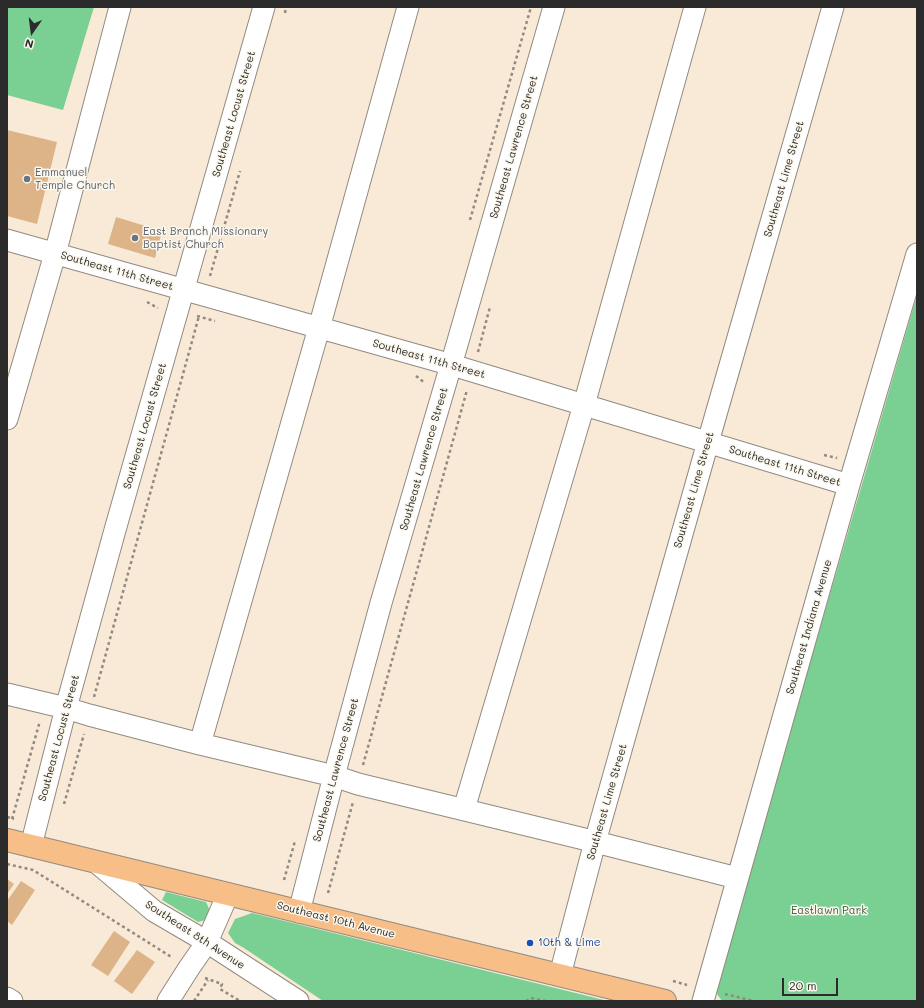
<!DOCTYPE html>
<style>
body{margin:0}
#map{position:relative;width:924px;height:1008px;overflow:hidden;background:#f8ead7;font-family:Mali,sans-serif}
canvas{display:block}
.frame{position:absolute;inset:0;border:8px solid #2b2b2b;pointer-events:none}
.north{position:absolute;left:12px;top:12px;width:40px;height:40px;-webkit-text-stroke:3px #fbf7ec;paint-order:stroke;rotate:194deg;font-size:11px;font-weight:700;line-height:16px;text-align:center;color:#2b2b2b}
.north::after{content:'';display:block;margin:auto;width:14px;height:18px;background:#2b2b2b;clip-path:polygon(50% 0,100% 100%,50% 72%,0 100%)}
.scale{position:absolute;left:782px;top:978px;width:56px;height:18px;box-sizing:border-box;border:2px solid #2b2b2b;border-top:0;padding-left:5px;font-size:12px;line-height:14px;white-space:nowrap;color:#2b2b2b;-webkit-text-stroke:3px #fbf7ec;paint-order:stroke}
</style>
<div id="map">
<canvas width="924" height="1008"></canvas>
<div class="frame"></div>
<div class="north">N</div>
<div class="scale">20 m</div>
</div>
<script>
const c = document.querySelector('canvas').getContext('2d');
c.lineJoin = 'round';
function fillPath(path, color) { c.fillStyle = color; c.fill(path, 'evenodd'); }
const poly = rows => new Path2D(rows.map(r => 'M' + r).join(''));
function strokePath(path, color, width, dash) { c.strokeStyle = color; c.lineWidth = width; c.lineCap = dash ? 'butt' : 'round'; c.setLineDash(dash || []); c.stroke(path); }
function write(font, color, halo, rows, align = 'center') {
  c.font = font + ' Mali,sans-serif'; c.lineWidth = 3; c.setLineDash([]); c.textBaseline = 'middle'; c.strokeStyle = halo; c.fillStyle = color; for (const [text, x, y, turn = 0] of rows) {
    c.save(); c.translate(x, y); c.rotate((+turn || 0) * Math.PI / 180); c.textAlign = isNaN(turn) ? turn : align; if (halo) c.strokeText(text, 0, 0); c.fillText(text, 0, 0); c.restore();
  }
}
fillPath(poly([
 [7,7,94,7,63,110,7,95],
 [917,295,917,1001,722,1001,717,994,717,983],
 [166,892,206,902,210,911,206,920,198,922,162,900],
 [252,913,293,923,608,1001,323,1001,244,948,235,943,228,933,235,919]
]), '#7acf92');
fillPath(poly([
 [7,130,57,142,37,224,7,216],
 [116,217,162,231,155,258,108,244],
 [7,879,14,884,7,894],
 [21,881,35,890,12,925,7,921,7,901],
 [114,931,130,942,108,976,91,965],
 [137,950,155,962,132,994,114,981]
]), '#dcb488');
const minor = poly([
 [7,240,452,365,849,485],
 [7,419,55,254,120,7],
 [7,694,66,708,89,715,200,744,319,328,408,7],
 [200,744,334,776,358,784,580,838,737,878],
 [464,809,584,405,695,7],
 [31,846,66,708,115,530,264,7],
 [96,862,154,911,207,942,298,1001],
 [299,912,334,776,381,603,456,348,554,7],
 [560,975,595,842,708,442,833,7],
 [7,998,12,1001],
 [168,1001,189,968,207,942,228,894],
 [703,1001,849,485,917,254]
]);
const major = poly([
 [7,840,665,1001]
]);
strokePath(minor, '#928a81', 23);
strokePath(major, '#928a81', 24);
strokePath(poly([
 [285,13,286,7],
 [470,220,531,7],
 [210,276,240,171],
 [147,302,158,308],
 [197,316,215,321],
 [478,352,490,307],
 [416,376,425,383],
 [824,455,837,458],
 [94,697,199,316],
 [363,765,467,390],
 [64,804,84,734],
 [7,817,14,819],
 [12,819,40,721],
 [7,864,33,870,173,958],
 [284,880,295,841],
 [328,893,353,802],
 [205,978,222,984,220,989,240,1001],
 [673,981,687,985],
 [725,994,754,1001],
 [194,1001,208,980],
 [526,1001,531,998,546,1001]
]), '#928a81', 2.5, [3, 3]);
strokePath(minor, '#fff', 21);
strokePath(major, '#f7be88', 22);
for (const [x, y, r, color] of [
 [27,179,4,"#6b7280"],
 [135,238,4,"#6b7280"],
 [530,943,4,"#1a4fb4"]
]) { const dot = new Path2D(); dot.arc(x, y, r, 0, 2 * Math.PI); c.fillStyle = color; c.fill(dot); strokePath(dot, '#fbf7ec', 1.5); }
write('11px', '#2b2b2b', '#fbf7ec', [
 ["Southeast Locust Street",234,114,-74],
 ["Southeast Lawrence Street",514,147,-74],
 ["Southeast Lime Street",784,179,-74],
 ["Southeast 11th Street",117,271,16],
 ["Southeast 11th Street",429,359,16],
 ["Southeast Locust Street",145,426,-74],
 ["Southeast Lawrence Street",424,459,-74],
 ["Southeast 11th Street",785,466,17],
 ["Southeast Lime Street",694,490,-74],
 ["Southeast Indiana Avenue",809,627,-74],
 ["Southeast Locust Street",59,738,-75],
 ["Southeast Lawrence Street",336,770,-75],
 ["Southeast Lime Street",607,802,-74],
 ["Southeast 10th Avenue",336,920,14],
 ["Southeast 8th Avenue",195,935,33]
]);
write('11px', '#5b616d', '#fbf7ec', [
 ["Emmanuel",35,173],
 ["Temple Church",35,186],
 ["East Branch Missionary",143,232],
 ["Baptist Church",143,245]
], 'left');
write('11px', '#435c4a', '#fbf7ec', [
 ["Eastlawn Park",829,911]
]);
write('11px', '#164399', '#fbf7ec', [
 ["10th & Lime",538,943]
], 'left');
</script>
